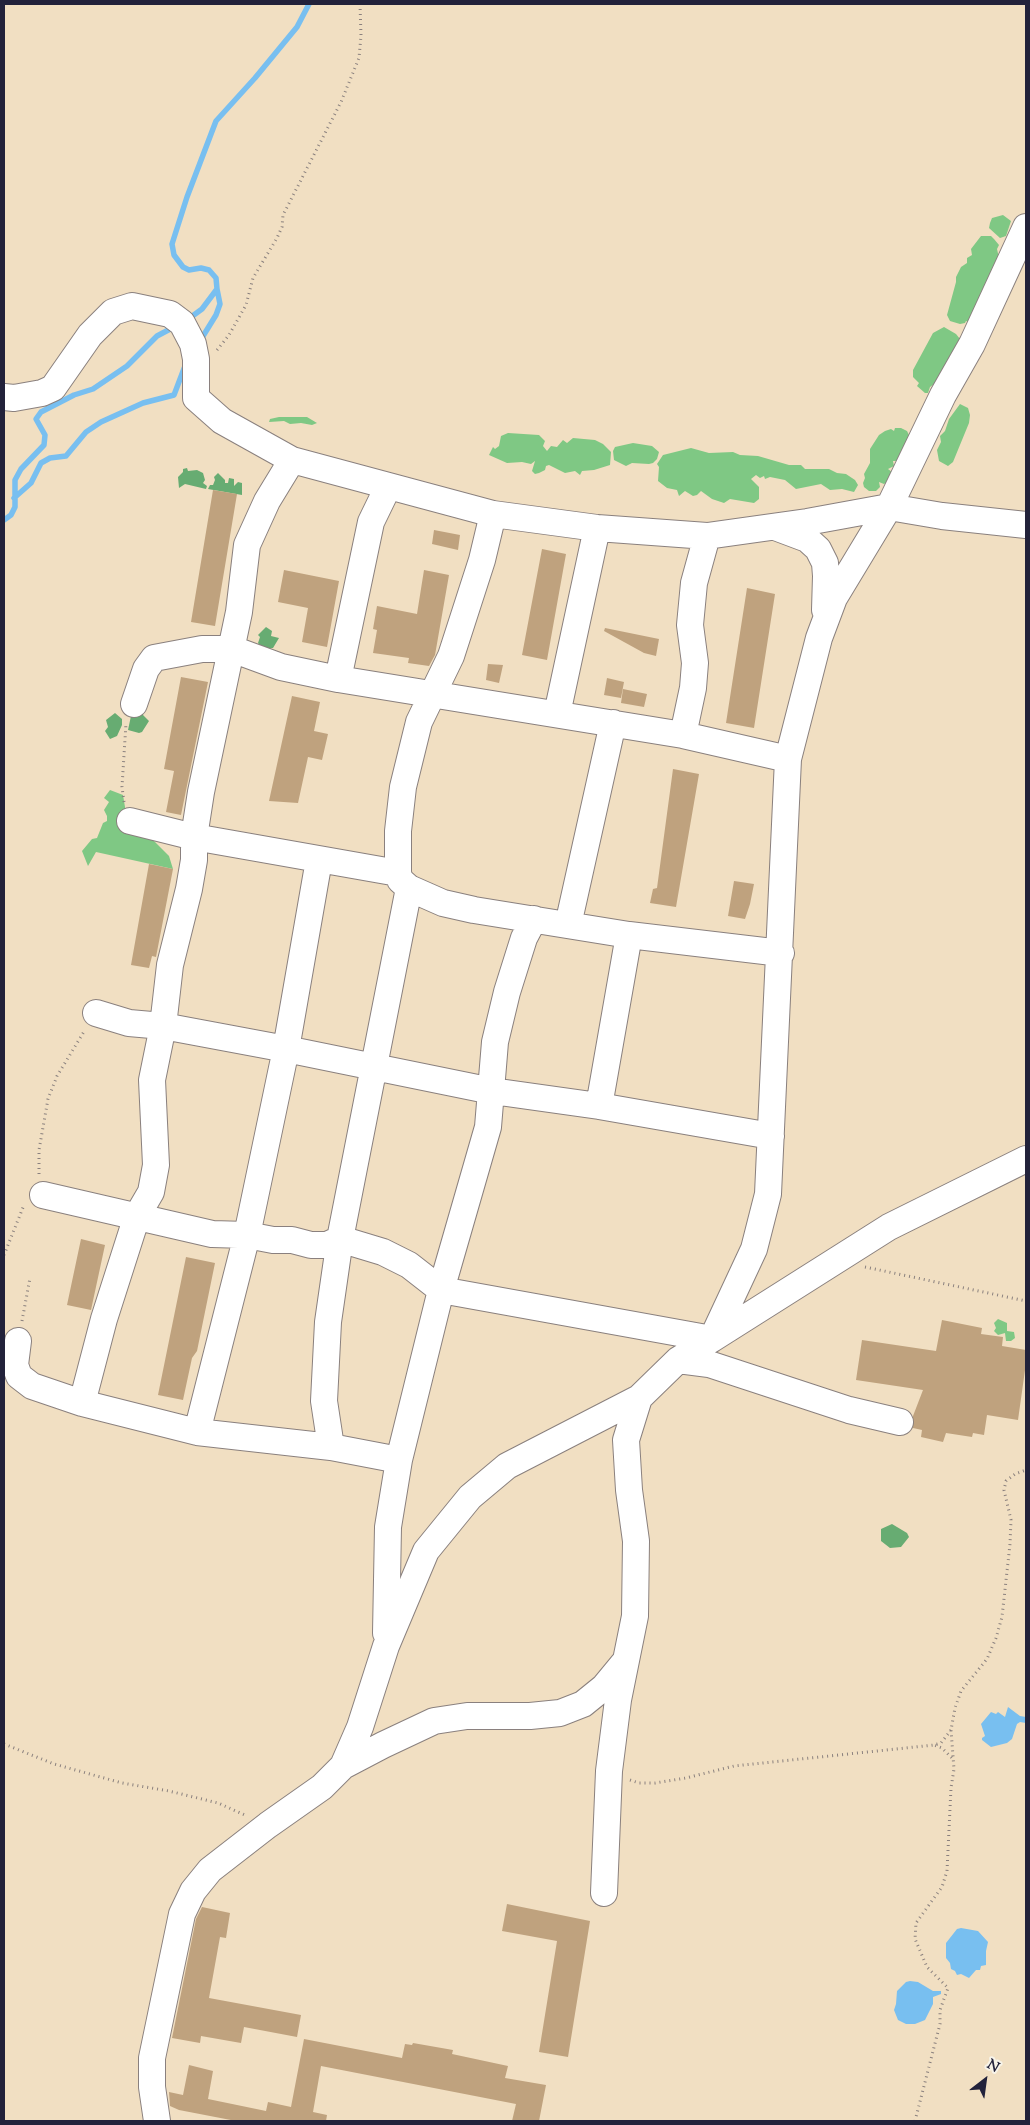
<!DOCTYPE html>
<style>
body{margin:0}
#map{position:relative;width:1030px;height:2125px;overflow:hidden;background:#f1dfc2;font-family:"Sorts Mill Goudy",serif}
canvas{display:block}
.frame{position:absolute;inset:0;border:5px solid #22223b;pointer-events:none}
.north{position:absolute;left:960px;top:2055px;width:50px;height:50px;-webkit-text-stroke:4px #f7f3e8;paint-order:stroke;rotate:30deg;font-size:14px;font-weight:700;line-height:20px;text-align:center;color:#22223b}
.north::after{content:'';display:block;margin:auto;width:18px;height:22px;background:#22223b;clip-path:polygon(50% 0,100% 100%,50% 72%,0 100%)}
</style>
<div id="map">
<canvas width="1030" height="2125"></canvas>
<div class="frame"></div>
<div class="north">N</div>
</div>
<script>
const c = document.querySelector('canvas').getContext('2d');
c.lineJoin = 'round';
function fillPath(path, color) { c.fillStyle = color; c.fill(path, 'evenodd'); }
const poly = rows => new Path2D(rows.map(r => 'M' + r).join(''));
function strokePath(path, color, width, dash) { c.strokeStyle = color; c.lineWidth = width; c.lineCap = dash ? 'butt' : 'round'; c.setLineDash(dash || []); c.stroke(path); }
fillPath(poly([
 [1003,215,1011,221,1006,236,1000,238,989,228,990,223,992,218],
 [981,236,991,236,994,239,999,245,997,249,999,258,968,322,966,321,965,323,960,324,950,321,947,315,956,282,956,277,961,267,967,263,967,258,972,255,971,249],
 [944,327,956,334,960,339,939,380,930,387,928,393,925,393,917,386,919,383,913,377,913,370,933,333],
 [960,404,968,408,970,415,969,423,953,462,948,466,939,461,937,450,941,442,940,436,945,431,949,419],
 [279,417,307,417,317,423,312,425,301,423,290,424,284,421,269,422,270,419],
 [895,428,901,428,907,431,910,437,901,457,896,461,893,461,894,466,888,469,892,472,889,481,884,484,879,482,880,487,876,491,869,491,864,487,863,483,865,478,864,474,870,463,870,449,879,435,885,431,891,429,894,431],
 [508,433,539,435,545,441,543,446,547,451,551,446,557,447,563,440,567,443,573,438,595,440,603,444,611,452,610,465,594,470,582,471,580,475,575,471,565,473,549,465,546,466,545,470,539,473,535,474,532,471,535,461,531,464,522,462,507,463,489,455,493,447,495,449,499,446,501,436],
 [633,443,652,446,659,452,657,459,653,463,649,464,632,463,626,466,614,460,613,451,615,447],
 [691,448,709,453,733,452,740,455,758,456,789,465,801,465,805,469,829,469,837,473,846,474,855,480,858,485,854,492,842,489,830,490,821,484,796,489,785,480,770,477,765,479,764,476,760,478,756,475,751,479,759,487,759,499,754,503,730,499,724,503,712,499,701,491,697,495,693,496,685,491,679,496,677,490,667,488,658,481,659,467,657,464,663,455],
 [110,790,123,795,126,813,169,856,173,869,96,852,88,866,82,851,92,839,97,838,103,823,107,821,107,816,104,810,109,802,104,798],
 [998,1319,1007,1323,1007,1331,1014,1332,1015,1338,1011,1341,1006,1341,1005,1333,998,1335,994,1331,996,1328,994,1323]
]), '#7fc884');
fillPath(poly([
 [187,468,188,471,197,470,203,473,205,480,203,483,207,486,206,489,185,484,179,488,178,477,183,472,183,469],
 [218,473,225,480,225,483,228,483,229,478,234,479,234,486,238,482,242,483,242,495,208,489,210,485,213,485,215,480,214,477],
 [266,627,272,631,271,636,279,638,273,648,262,649,258,643,260,637,258,635],
 [144,712,143,715,149,721,142,732,139,733,128,730,131,716],
 [115,713,122,719,122,725,117,736,110,739,105,731,108,727,106,720],
 [892,1524,907,1533,909,1537,901,1547,890,1548,881,1541,881,1529]
]), '#67ac72');
fillPath(poly([
 [1008,1707,1020,1716,1026,1717,1026,1723,1020,1722,1017,1724,1012,1739,1007,1743,991,1747,982,1740,982,1738,985,1736,981,1724,991,1712,996,1714,998,1712,1005,1717],
 [961,1928,978,1931,988,1942,986,1951,986,1965,981,1966,980,1970,976,1970,969,1978,961,1974,957,1975,955,1971,951,1969,950,1963,946,1958,946,1943,957,1929],
 [910,1981,918,1982,933,1991,941,1991,941,1994,933,1997,933,2004,925,2020,915,2024,906,2024,898,2020,894,2010,896,2004,897,1991,906,1982]
]), '#78bff0');
strokePath(poly([
 [187,320,202,309,217,289,216,278,209,270,201,268,189,270,183,267,174,255,172,244,187,197,216,121,255,78,297,27,309,4],
 [200,341,216,315,220,304,217,289],
 [14,498,31,483,41,463,50,458,66,456,86,432,101,422,143,403,174,395,185,366],
 [4,520,11,515,15,507,15,480,21,469,44,445,45,435,36,419,41,412,74,395,93,389,127,366,157,336,174,327]
]), '#78bff0', 5.5);
fillPath(poly([
 [213,490,237,494,215,626,191,622],
 [434,530,460,535,458,550,432,544],
 [542,549,566,554,547,660,522,655],
 [284,570,339,581,327,647,302,642,308,608,278,602],
 [424,570,449,575,435,655,429,666,408,663,409,658,373,653,377,630,373,629,377,606,417,614],
 [747,588,775,594,754,728,726,723],
 [605,628,659,639,656,656,644,653,604,631],
 [488,664,503,665,499,683,486,680],
 [181,677,208,682,181,815,166,812,174,771,164,769],
 [607,678,624,682,621,698,604,695],
 [623,689,647,694,644,707,621,703],
 [292,696,320,702,314,731,328,734,322,760,308,757,298,803,269,801],
 [673,769,699,774,676,907,650,903,653,889,657,888],
 [149,864,173,869,156,957,152,956,149,968,131,965],
 [734,881,754,884,750,904,745,919,728,916],
 [81,1239,105,1245,91,1310,67,1305],
 [186,1257,215,1263,197,1351,192,1358,183,1400,158,1395],
 [942,1320,982,1328,981,1334,1003,1337,1002,1346,1026,1350,1026,1363,1018,1420,987,1415,984,1435,973,1433,972,1437,946,1433,943,1442,921,1437,922,1430,913,1428,913,1416,923,1390,856,1380,862,1340,936,1351],
 [507,1904,590,1921,568,2057,539,2052,557,1941,502,1931],
 [202,1907,230,1913,226,1938,220,1937,209,1998,301,2015,297,2037,244,2027,241,2043,201,2036,200,2043,172,2038,196,1919],
 [304,2039,402,2058,405,2044,412,2045,413,2043,453,2050,452,2054,508,2066,505,2078,546,2085,539,2121,512,2121,516,2104,321,2066,313,2112,327,2115,326,2121,236,2121,179,2110,170,2106,169,2092,183,2095,189,2065,213,2071,208,2099,266,2111,268,2102,291,2107]
]), '#bfa27e');
const minor = poly([
 [4,397,14,398,42,393,53,388,90,335,113,312,132,306,170,314,182,323,193,344,196,359,196,398,222,421,292,460,493,514,597,528,707,536,807,522,889,507,942,516,1026,525],
 [775,527,807,539,818,549,825,563,826,576,825,610],
 [338,679,371,522,388,487],
 [134,704,146,669,154,658,202,649,232,649,281,667,338,679,683,735,788,759],
 [557,714,597,528],
 [683,735,693,688,695,663,690,625,694,583,707,536],
 [130,821,194,837,398,873,400,880,409,888,443,903,474,910,629,935,781,953],
 [398,873,398,831,403,787,419,722,451,656,482,560,493,514],
 [568,925,613,723],
 [96,1013,129,1023,163,1026,286,1049,492,1091,599,1106,771,1136],
 [599,1106,629,935],
 [43,1195,212,1234,247,1235,273,1240,292,1240,311,1245,327,1245,340,1239,383,1252,409,1265,441,1290,712,1339,889,1227,1026,1159],
 [18,1341,15,1365,19,1376,32,1386,82,1403,197,1432,331,1447,399,1460,388,1527,386,1633],
 [678,1360,709,1364,849,1410,900,1422],
 [82,1403,104,1319,137,1216,151,1192,156,1165,152,1080,163,1026,170,965,189,889,194,860,194,837,201,792,239,612,247,545,267,501,292,460],
 [197,1432,247,1235,286,1049,319,860],
 [331,1447,324,1401,328,1322,340,1239,409,888],
 [399,1460,441,1290,488,1127,495,1042,507,992,524,938,534,919],
 [343,1766,383,1745,434,1721,467,1716,530,1716,560,1713,583,1704,604,1687,623,1664],
 [604,1893,609,1771,618,1700,635,1616,636,1541,629,1490,626,1440,639,1398],
 [157,2121,152,2087,152,2058,182,1914,193,1891,210,1870,268,1825,322,1787,343,1766,360,1727,386,1646,426,1551,470,1497,507,1466,639,1398,678,1360,712,1339,754,1249,768,1194,788,759,819,638,834,598,889,507,943,395,972,344,1026,227]
]);
strokePath(minor, '#8a807e', 28);
strokePath(poly([
 [217,350,229,335,246,305,253,278,277,238,282,227,283,215,341,102,359,58,361,36,360,4],
 [124,802,122,787,126,723],
 [39,1174,39,1150,48,1099,57,1076,85,1030],
 [4,1255,24,1205],
 [865,1267,1026,1301],
 [22,1321,30,1278],
 [951,1730,941,1743,934,1745,942,1748,952,1758],
 [4,1744,54,1764,122,1783,169,1791,218,1803,247,1816],
 [630,1780,639,1783,655,1783,686,1778,734,1766,934,1745],
 [915,2121,940,2024,940,2010,948,1988,927,1967,915,1939,916,1923,942,1887,947,1871,951,1788,954,1769,951,1730,955,1708,961,1691,987,1659,996,1638,1002,1617,1010,1544,1011,1520,1004,1490,1006,1481,1015,1474,1026,1470]
]), '#8a807e', 3, [1, 4]);
strokePath(minor, '#fff', 26);
</script>
